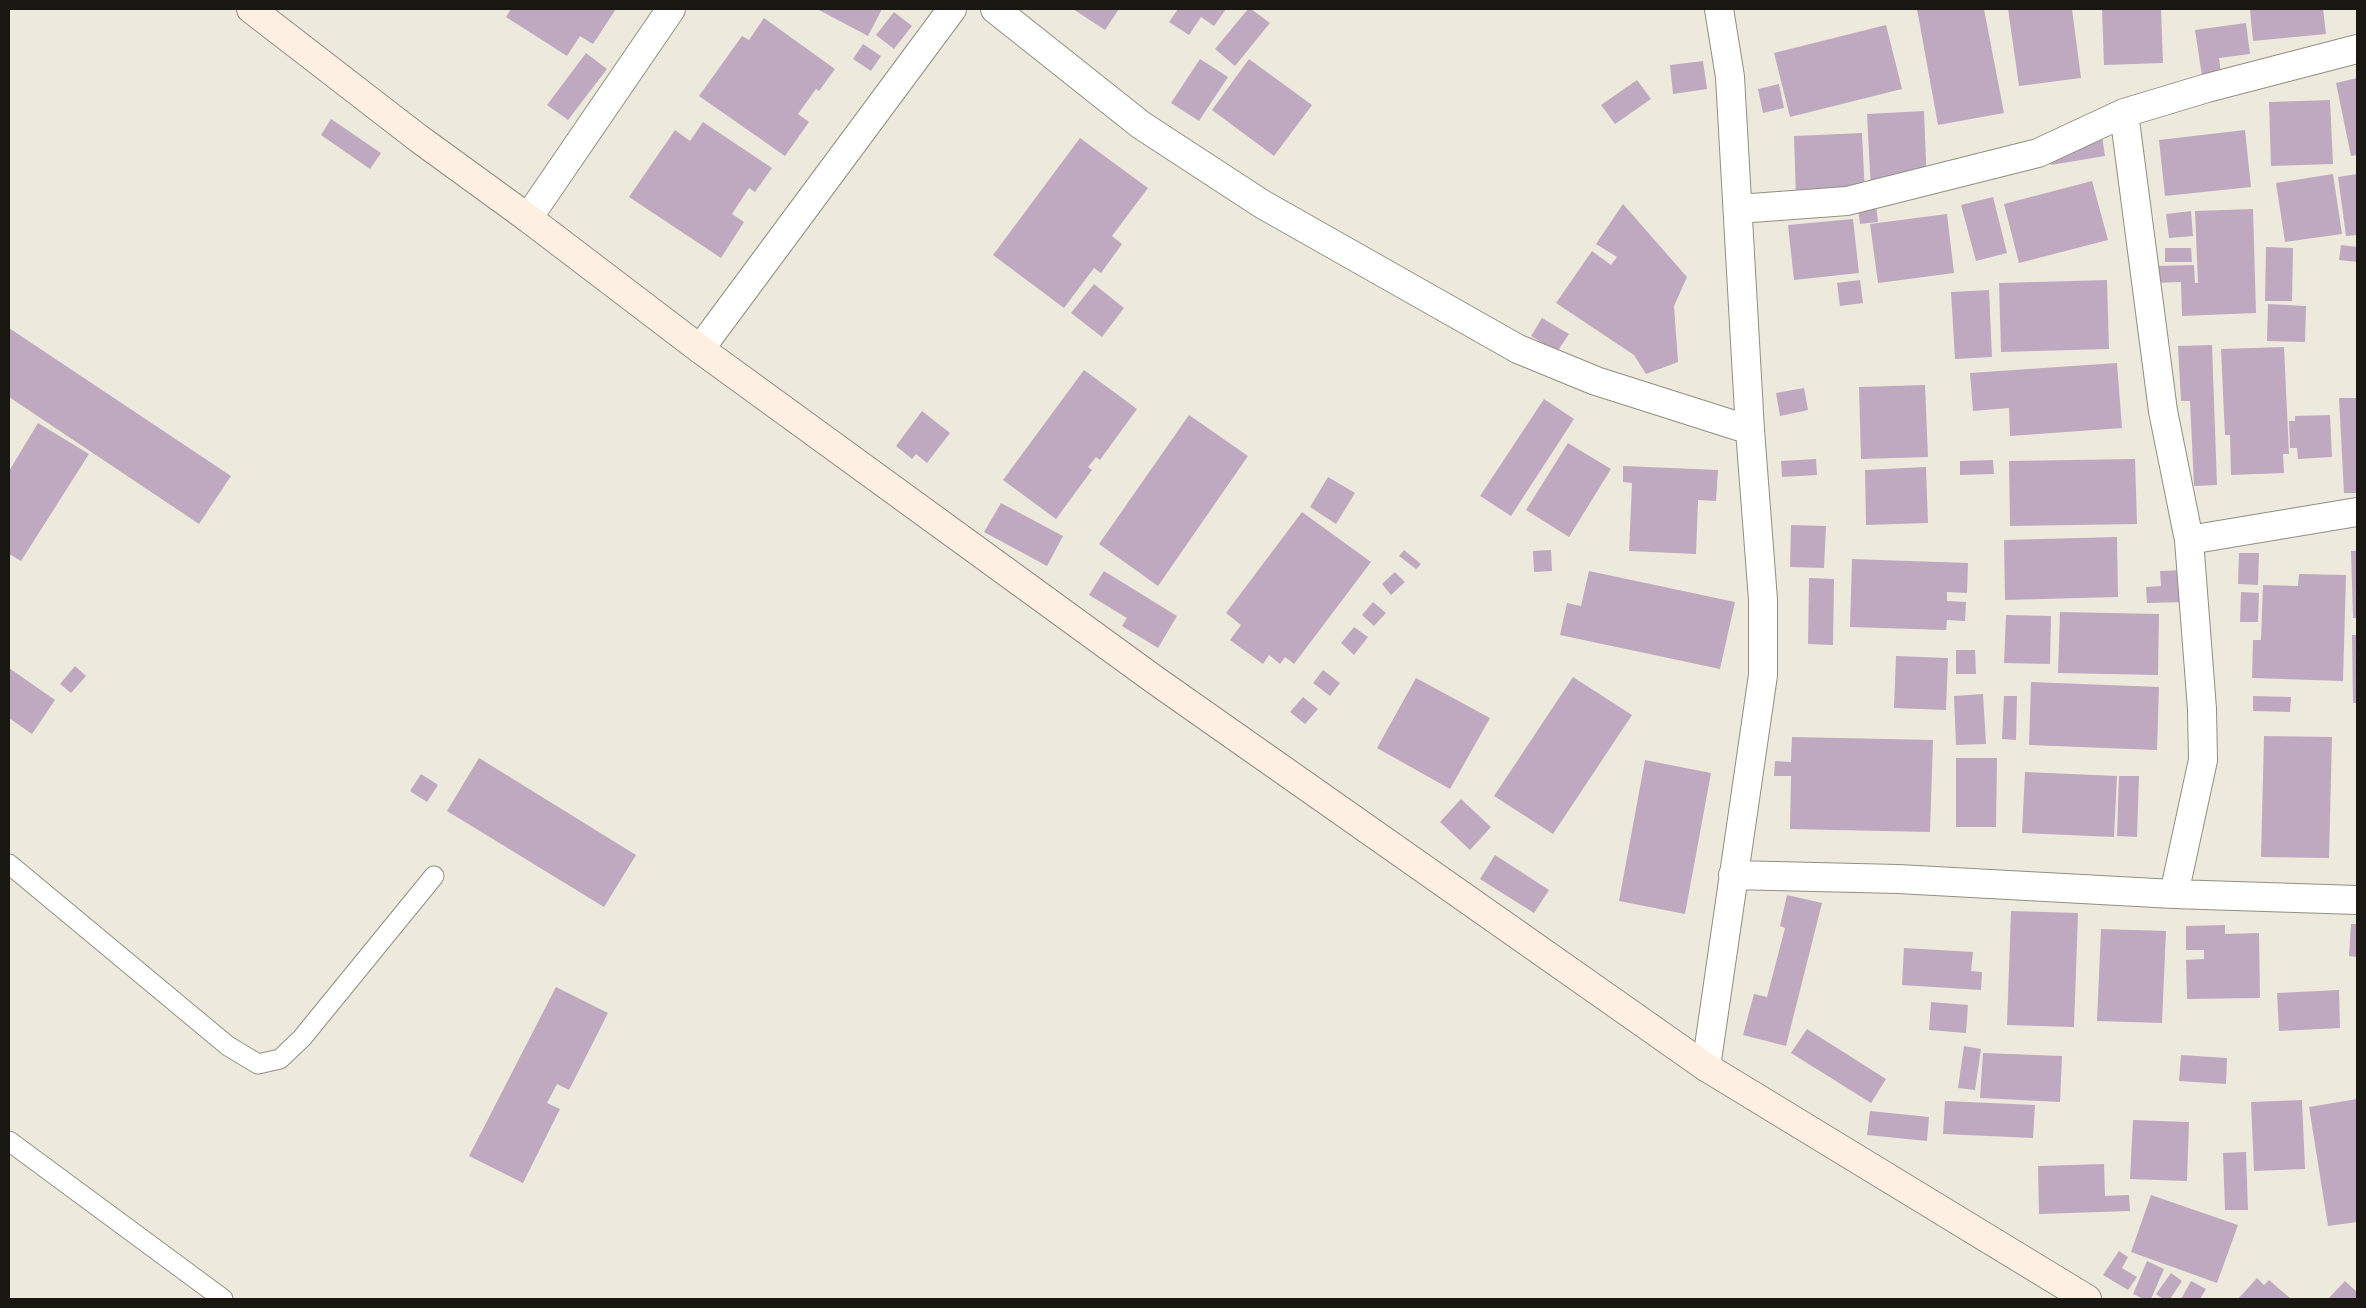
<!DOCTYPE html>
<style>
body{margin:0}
#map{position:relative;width:2366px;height:1308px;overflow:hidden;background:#edeadd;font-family:Mulish,sans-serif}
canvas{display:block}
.frame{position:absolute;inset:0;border:10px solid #181712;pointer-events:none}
</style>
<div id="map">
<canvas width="2366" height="1308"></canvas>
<div class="frame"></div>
</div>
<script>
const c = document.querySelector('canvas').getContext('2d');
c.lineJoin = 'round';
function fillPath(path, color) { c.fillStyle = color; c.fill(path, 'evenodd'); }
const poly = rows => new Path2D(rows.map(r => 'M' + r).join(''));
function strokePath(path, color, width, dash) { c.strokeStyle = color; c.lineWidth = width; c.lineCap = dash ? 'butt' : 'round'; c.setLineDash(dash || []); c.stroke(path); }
fillPath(poly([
 [511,9,616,9,593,44,580,36,567,56,506,17],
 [817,9,882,9,868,36],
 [1073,9,1119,9,1105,30],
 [1178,9,1226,9,1214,26,1201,17,1189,35,1169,22],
 [1248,9,1251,9,1270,23,1235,66,1215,49],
 [1917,9,1984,9,2004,113,1938,125],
 [2008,9,2072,9,2081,78,2019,86],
 [2102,9,2161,9,2163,63,2104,65],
 [2250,9,2323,9,2326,34,2253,41],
 [894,12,912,26,894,49,876,35],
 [764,18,835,69,819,91,816,89,798,114,809,122,785,156,699,96,742,36,749,40],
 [2246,23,2250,54,2219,58,2221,73,2202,76,2195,30],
 [1886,25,1902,89,1790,117,1774,53],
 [863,44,881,56,871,71,853,59],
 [586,53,607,69,568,120,547,105],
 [1200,59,1228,77,1199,121,1171,103],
 [1249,59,1312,105,1274,156,1212,110],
 [1703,61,1707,89,1673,94,1670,65],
 [2357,78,2357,155,2351,156,2336,83],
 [1637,80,1651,99,1615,124,1601,105],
 [1779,84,1784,108,1763,113,1758,89],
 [2330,100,2333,164,2271,166,2269,102],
 [1924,111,1927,188,1871,191,1867,114],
 [331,119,381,153,370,169,321,135],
 [703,122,772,168,755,192,749,188,732,214,744,222,721,258,629,197,675,130,690,141],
 [2245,130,2251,187,2165,196,2159,140],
 [1862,133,1865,194,1796,197,1794,136],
 [2102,136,2105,156,2051,165,2047,146],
 [1080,138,1148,188,1112,236,1122,244,1101,273,1094,268,1064,308,993,255],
 [2333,174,2342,234,2285,242,2276,183],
 [2357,174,2357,235,2346,236,2338,177],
 [2092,181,2108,240,2019,263,2004,204],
 [1993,197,2007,253,1976,261,1961,205],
 [1623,204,1687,277,1674,306,1678,362,1646,374,1634,355,1556,303,1592,251,1611,265,1617,257,1596,244],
 [1876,205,1878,222,1860,224,1858,207],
 [2253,209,2256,313,2182,316,2181,282,2155,283,2154,266,2194,265,2195,283,2198,283,2195,211],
 [2191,211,2193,236,2169,238,2166,214],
 [1947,214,1954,273,1878,283,1870,224],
 [1853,219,1859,273,1794,280,1788,225],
 [2341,245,2357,247,2357,262,2339,260],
 [2266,247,2293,248,2292,301,2265,301],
 [2165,248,2191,248,2192,262,2165,262],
 [1860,280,1863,303,1840,306,1837,283],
 [2107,280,2109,349,2001,352,1999,283],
 [1094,284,1124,308,1102,337,1071,313],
 [1989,290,1992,357,1955,359,1951,292],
 [2268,304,2306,306,2305,342,2267,341],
 [1542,318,1569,334,1557,352,1531,336],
 [9,328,231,476,199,524,9,397],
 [2212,345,2217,485,2194,486,2190,401,2181,401,2178,346],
 [2284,347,2289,454,2283,454,2284,473,2231,475,2230,435,2225,435,2221,349],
 [2117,363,2122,428,2010,436,2009,408,1973,411,1970,373],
 [1084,370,1137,409,1100,460,1096,457,1088,467,1092,470,1056,519,1003,480],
 [1925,385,1928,457,1861,459,1859,387],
 [1804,388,1808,410,1780,416,1776,393],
 [2339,398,2357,398,2357,493,2344,493],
 [1544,399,1574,419,1511,516,1480,496],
 [922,411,950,433,927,463,916,454,912,459,896,446],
 [1189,415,1248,456,1158,586,1099,544],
 [2330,415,2332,457,2298,459,2297,448,2290,448,2289,421,2295,421,2295,416],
 [38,423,89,454,21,561,9,554,9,471],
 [1568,443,1611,469,1569,537,1526,510],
 [1816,459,1817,475,1782,477,1781,461],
 [2135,459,2137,524,2010,526,2009,461],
 [1993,460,1994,474,1960,475,1960,461],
 [1623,466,1718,470,1716,501,1698,500,1696,554,1629,551,1632,483,1623,482],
 [1926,467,1928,523,1866,525,1865,470],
 [1328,477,1355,493,1336,524,1310,507],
 [1001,503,1063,536,1047,566,984,532],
 [1302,512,1371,562,1294,664,1285,657,1280,664,1269,655,1263,664,1230,640,1241,625,1226,613],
 [1791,525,1826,526,1824,568,1790,567],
 [2117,537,2118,597,2005,600,2004,540],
 [1404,550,1421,564,1416,569,1399,556],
 [1551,550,1552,571,1534,572,1533,551],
 [2351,551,2357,551,2357,618,2353,618],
 [2239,553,2259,553,2258,585,2238,584],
 [1852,559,1968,563,1967,593,1947,592,1947,601,1966,602,1965,621,1947,620,1946,630,1850,627],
 [2184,570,2185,602,2147,603,2146,587,2161,586,2160,571],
 [1104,571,1177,616,1158,648,1122,626,1127,618,1089,595],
 [1589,571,1735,602,1720,669,1560,635,1567,603,1581,606],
 [1395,572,1405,582,1391,595,1382,584],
 [2299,574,2346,575,2343,681,2252,678,2253,640,2261,640,2263,585,2298,586],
 [1809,578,1834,579,1833,645,1808,644],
 [2241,592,2259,593,2258,622,2240,622],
 [1373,602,1386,613,1374,626,1362,615],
 [2060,612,2159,614,2158,675,2058,673],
 [2006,615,2051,616,2050,664,2004,663],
 [1354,627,1368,637,1354,655,1341,643],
 [2352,635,2357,635,2357,703,2353,703],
 [1956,650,1975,650,1976,674,1956,674],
 [1896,656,1948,658,1946,710,1894,708],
 [75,666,86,676,71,693,60,684],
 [9,668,55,700,32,734,9,718],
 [1323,670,1340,683,1330,696,1313,683],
 [1573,677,1632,715,1553,834,1494,796],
 [1416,678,1490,718,1450,789,1377,748],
 [2031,682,2159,687,2157,750,2029,745],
 [1983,694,1986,744,1956,745,1954,696],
 [2004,696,2017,696,2016,740,2002,739],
 [2253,696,2291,697,2290,712,2253,711],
 [1303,697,1318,709,1305,724,1290,712],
 [2264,736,2332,737,2329,858,2261,857],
 [1792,737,1933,740,1930,832,1790,829,1791,776,1774,776,1775,761,1791,762],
 [479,758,636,855,604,907,447,811],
 [1956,758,1997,758,1996,827,1956,827],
 [1645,760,1711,773,1685,914,1619,901],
 [2025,772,2117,776,2114,837,2022,833],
 [421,774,438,785,427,802,410,791],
 [2119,776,2139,776,2137,837,2117,836],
 [1461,799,1491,827,1470,850,1440,822],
 [1495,855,1549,890,1534,913,1480,879],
 [1787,895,1822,903,1786,1046,1743,1035,1754,994,1767,997,1785,928,1780,926],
 [2011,911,2078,913,2074,1027,2007,1025],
 [2351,924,2357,924,2357,957,2349,956],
 [2225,925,2225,934,2259,933,2260,998,2187,999,2186,960,2204,959,2204,950,2186,950,2186,926],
 [2101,929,2166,931,2162,1023,2097,1021],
 [1904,948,1973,952,1971,971,1982,972,1981,990,1902,985],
 [556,987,608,1013,569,1090,557,1084,547,1103,560,1109,523,1183,469,1156],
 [2339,990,2340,1028,2279,1031,2277,993],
 [1931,1002,1968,1005,1966,1033,1929,1030],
 [1807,1029,1886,1079,1871,1103,1791,1053],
 [1964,1046,1981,1049,1975,1090,1958,1088],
 [1983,1053,2062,1056,2060,1102,1980,1098],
 [2181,1055,2227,1058,2226,1084,2179,1081],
 [2357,1099,2357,1222,2328,1226,2309,1107],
 [2302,1100,2305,1169,2254,1171,2251,1102],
 [1945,1101,2035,1105,2033,1138,1943,1134],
 [1870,1111,1929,1117,1927,1141,1867,1135],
 [2133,1120,2189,1122,2187,1181,2130,1179],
 [2246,1152,2248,1210,2225,1210,2223,1153],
 [2104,1164,2105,1196,2129,1195,2130,1211,2039,1214,2038,1166],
 [2151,1195,2238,1225,2217,1283,2131,1252],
 [2119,1251,2128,1257,2122,1268,2137,1277,2128,1290,2103,1275],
 [2147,1261,2164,1269,2151,1299,2144,1299,2133,1294],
 [2171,1273,2182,1281,2170,1299,2163,1299,2156,1294],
 [2257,1278,2264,1285,2269,1280,2291,1299,2238,1299],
 [2191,1281,2206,1289,2200,1299,2181,1299],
 [2345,1281,2357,1292,2357,1299,2328,1299]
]), '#bfa9c0');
const lane = poly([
 [9,864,228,1046,258,1064,280,1059,302,1038,434,876],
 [9,1141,223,1299]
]);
const street = poly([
 [995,9,1141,125,1262,204,1518,349,1596,381,1750,430],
 [2124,113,2163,411,2189,540,2202,709,2203,760,2174,894],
 [1738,209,1847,201,2038,153,2124,113,2207,88,2357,49],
 [528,218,671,9],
 [700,349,952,9],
 [2189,540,2357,512],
 [1733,875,1898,879,2174,894,2357,900],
 [1706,1067,1763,675,1763,600,1750,430,1730,77,1719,9]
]);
const secondary = poly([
 [251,9,418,138,528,218,700,349,1155,680,1706,1067,2087,1299]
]);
strokePath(lane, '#918f82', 21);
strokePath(street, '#918f82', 30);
strokePath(secondary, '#918f82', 30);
strokePath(lane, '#fff', 19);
strokePath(street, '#fff', 28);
strokePath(secondary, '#fdefe2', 28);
</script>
